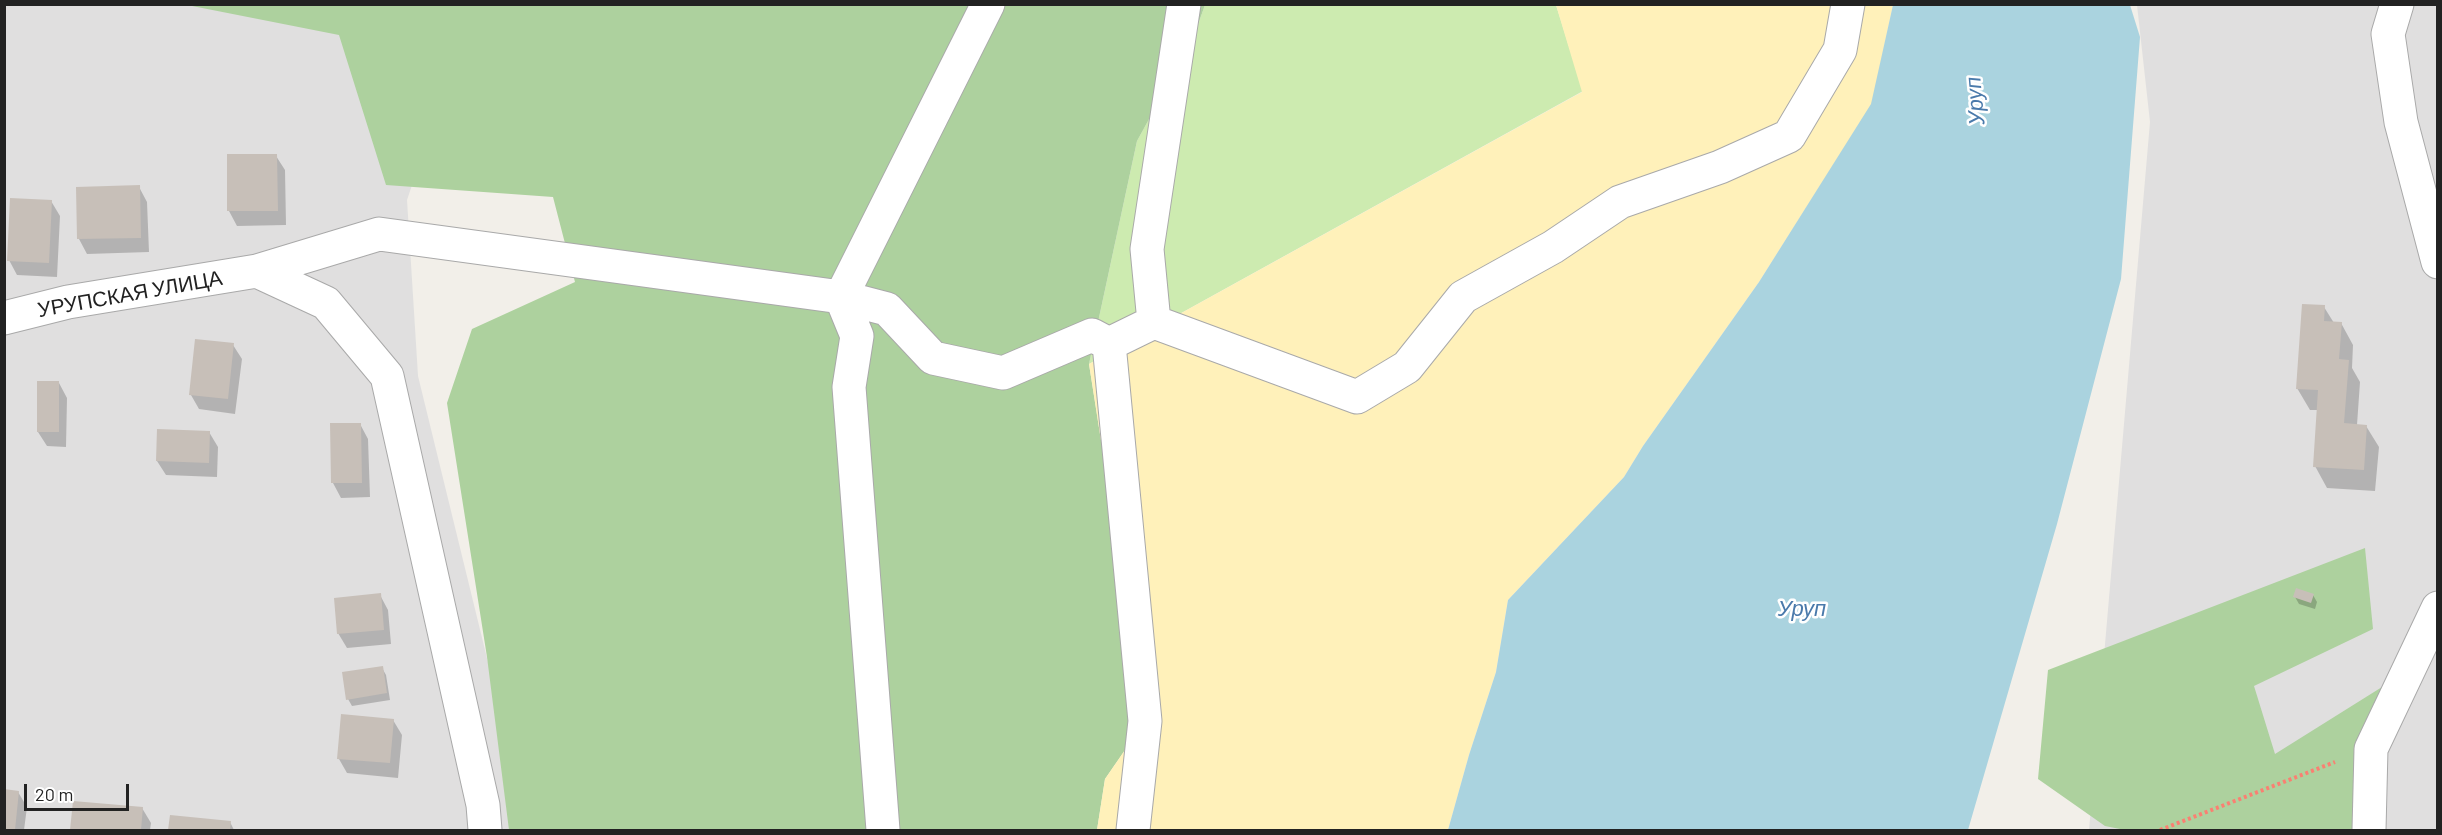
<!DOCTYPE html>
<meta charset="utf-8">
<style>
body{margin:0}
#map{position:relative;width:2442px;height:835px;overflow:hidden;background:#f2efe9;font-family:Barlow,sans-serif}
canvas{display:block}
.frame{position:absolute;inset:0;border:6px solid #222;pointer-events:none}
.scale{position:absolute;left:24px;top:784px;width:105px;height:27px;box-sizing:border-box;border:3px solid #222;border-top:0;padding-left:8px;font-size:18px;line-height:21px;white-space:nowrap;color:#222;-webkit-text-stroke:4px #fff;paint-order:stroke}
</style>
<div id="map">
<canvas width="2442" height="835"></canvas>
<div class="frame"></div>
<div class="scale">20 m</div>
</div>
<script>
const c = document.querySelector('canvas').getContext('2d');
c.lineJoin = 'round';
function fillPath(path, color) { c.fillStyle = color; c.fill(path, 'evenodd'); }
const poly = rows => new Path2D(rows.map(r => 'M' + r).join(''));
function strokePath(path, color, width, dash) { c.strokeStyle = color; c.lineWidth = width; c.lineCap = dash ? 'butt' : 'round'; c.setLineDash(dash || []); c.stroke(path); }
function write(font, color, halo, rows, align = 'center') {
  c.font = font + ' Barlow,sans-serif'; c.lineWidth = 5; c.setLineDash([]); c.textBaseline = 'middle'; c.strokeStyle = halo; c.fillStyle = color; for (const [text, x, y, turn = 0] of rows) {
    c.save(); c.translate(x, y); c.rotate((+turn || 0) * Math.PI / 180); c.textAlign = isNaN(turn) ? turn : align; if (halo) c.strokeText(text, 0, 0); c.fillText(text, 0, 0); c.restore();
  }
}
fillPath(poly([
 [5,5,472,5,407,200,418,376,519,789,525,830,5,830],
 [2137,5,2437,5,2437,830,2089,830,2150,122]
]), '#e0dfdf');
fillPath(poly([
 [1205,5,1556,5,1583,91,1089,364,1137,141,1192,41]
]), '#cdebb0');
fillPath(poly([
 [187,5,1205,5,1192,41,1137,141,1089,364,1145,721,1105,779,1097,830,509,830,487,657,447,403,472,329,575,282,553,197,386,185,339,35],
 [2365,548,2373,629,2254,686,2275,754,2382,687,2386,830,2125,830,2105,826,2038,779,2048,670]
]), '#add19e');
fillPath(poly([
 [1556,5,1893,5,1872,104,1759,282,1643,446,1624,477,1508,600,1496,672,1469,755,1448,830,1097,830,1105,779,1145,721,1089,364,1582,92]
]), '#fff1ba');
fillPath(poly([
 [1893,5,2130,5,2140,37,2121,279,2057,524,1968,830,1448,830,1469,755,1496,672,1508,600,1624,477,1643,446,1759,282,1871,104]
]), '#aad3df');
fillPath(poly([
 [276,156,285,170,286,225,237,226,229,211],
 [139,187,147,202,149,252,87,254,79,239,77,188],
 [51,201,60,216,57,277,17,275,9,260],
 [2324,307,2334,323,2341,323,2353,345,2352,368,2360,382,2357,425,2366,426,2379,447,2375,491,2327,488,2315,466,2318,410,2310,410,2297,388],
 [233,345,242,359,235,414,199,409,191,395],
 [59,383,67,398,66,447,47,446,38,432],
 [360,424,368,439,370,497,341,498,333,483],
 [209,432,218,447,217,477,166,475,157,461],
 [380,595,388,610,391,644,347,648,338,633],
 [2313,595,2317,602,2315,609,2299,604,2295,597],
 [382,668,386,675,390,700,352,706,348,699],
 [393,720,402,735,398,778,347,773,339,759],
 [4,791,18,792,27,807,24,830,4,830],
 [74,802,142,808,151,823,150,830,72,830],
 [171,817,230,822,234,830,170,830]
]), '#0003');
fillPath(poly([
 [227,154,277,154,278,211,227,211],
 [140,185,141,238,77,239,76,187],
 [10,198,52,200,49,263,7,261],
 [2302,304,2325,305,2324,321,2342,322,2339,359,2349,360,2344,423,2367,425,2364,470,2313,467,2318,390,2296,389],
 [195,339,234,343,228,399,189,395],
 [37,381,59,381,59,432,37,432],
 [330,423,361,423,362,483,331,483],
 [157,429,210,431,209,463,156,461],
 [2296,588,2314,594,2311,603,2293,597],
 [381,593,384,630,337,634,334,598],
 [383,666,387,693,346,700,342,672],
 [341,714,394,719,390,763,337,759],
 [4,789,19,791,15,830,4,830],
 [73,801,143,807,141,830,70,830],
 [170,815,231,821,230,830,168,830]
]), '#c7bfb8');
const minor = poly([
 [2397,4,2388,34,2401,122,2438,262],
 [257,271,326,303,387,376,483,805,485,830],
 [4,318,68,302,257,271,379,234,841,297,887,309,933,358,1003,373,1092,335,1109,344,1145,721,1133,830],
 [1154,322,1147,249,1184,4],
 [1109,344,1154,322,1357,397,1407,367,1463,297,1553,247,1620,202,1720,167,1789,136,1840,50,1848,4],
 [883,830,849,387,857,336,841,297,988,4],
 [2369,830,2371,749,2438,608]
]);
strokePath(minor, '#a9a9a9', 35);
strokePath(poly([
 [2160,830,2335,762]
]), '#fa8072', 4, [3, 3]);
strokePath(minor, '#fff', 33);
write('21px', '#222', '#fff', [
 ["УРУПСКАЯ УЛИЦА",130,294,-10]
]);
write('italic 22px', '#4a7aab', '#fff', [
 ["Уруп",1975,101,-95],
 ["Уруп",1802,609]
]);
</script>
